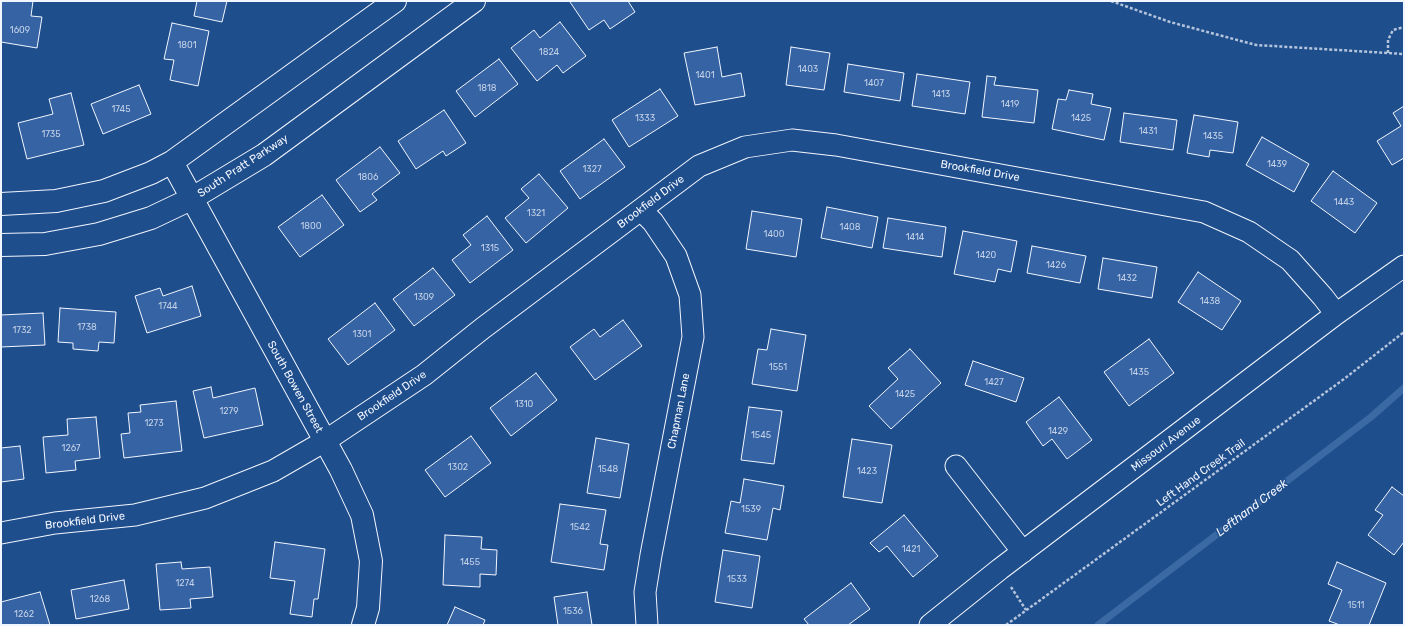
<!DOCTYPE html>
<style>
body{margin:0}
#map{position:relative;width:1405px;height:626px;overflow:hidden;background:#1f4e8c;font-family:Rubik,sans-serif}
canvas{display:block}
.frame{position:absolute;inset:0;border:2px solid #f2f6ff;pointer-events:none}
</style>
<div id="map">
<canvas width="1405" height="626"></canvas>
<div class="frame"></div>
</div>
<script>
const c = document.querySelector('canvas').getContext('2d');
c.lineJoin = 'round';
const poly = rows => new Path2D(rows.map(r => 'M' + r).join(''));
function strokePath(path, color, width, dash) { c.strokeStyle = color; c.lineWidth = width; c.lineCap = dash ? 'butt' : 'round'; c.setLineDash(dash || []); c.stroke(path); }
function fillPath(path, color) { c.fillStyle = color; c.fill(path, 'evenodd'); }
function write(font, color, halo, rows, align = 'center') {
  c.font = font + ' Rubik,sans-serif'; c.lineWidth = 3; c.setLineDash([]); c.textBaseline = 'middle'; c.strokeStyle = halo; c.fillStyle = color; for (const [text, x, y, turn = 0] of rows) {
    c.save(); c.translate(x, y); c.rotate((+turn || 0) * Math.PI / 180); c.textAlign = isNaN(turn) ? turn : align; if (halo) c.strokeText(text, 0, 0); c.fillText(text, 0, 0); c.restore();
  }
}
strokePath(poly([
 [1098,625,1371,417,1404,388]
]), '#3b69a3', 7);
const building = poly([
 [1,1,33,1,31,16,42,17,37,48,1,42,1,1],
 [197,1,227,1,222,22,194,16,197,1],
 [571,1,628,1,635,12,610,29,604,20,589,30,570,2,571,1],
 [560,22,586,56,563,73,557,65,537,81,511,48,534,30,540,38,560,22],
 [172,23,209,31,198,86,170,80,174,60,164,59,172,23],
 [717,47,722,77,741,73,745,96,695,105,684,53,717,47],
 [791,47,830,53,824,90,786,85,791,47],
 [499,59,518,84,475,117,456,91,499,59],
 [848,64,904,73,900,101,844,92,848,64],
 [917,74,970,82,965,114,912,106,917,74],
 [987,76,996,77,994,85,1038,90,1034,123,982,117,987,76],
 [139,85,151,114,103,134,91,104,139,85],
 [660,89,678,116,629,147,612,120,660,89],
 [1069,90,1093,94,1091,104,1111,108,1104,140,1052,129,1058,99,1066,100,1069,90],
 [71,93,84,145,27,159,18,123,53,114,49,99,71,93],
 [1404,106,1404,158,1392,165,1377,141,1401,126,1393,113,1404,106],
 [444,110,466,143,446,156,443,151,416,169,398,141,444,110],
 [1124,113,1177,120,1173,150,1120,142,1124,113],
 [1194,115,1238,122,1233,153,1210,150,1209,157,1187,153,1194,115],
 [1262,137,1309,164,1294,192,1246,165,1262,137],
 [604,139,625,167,580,199,560,171,604,139],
 [380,147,400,173,372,194,377,200,360,212,336,180,380,147],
 [1333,171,1377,203,1355,233,1311,201,1333,171],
 [539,174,568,208,526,243,505,218,529,198,521,189,539,174],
 [322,195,344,225,300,257,278,227,322,195],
 [827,207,878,217,872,248,821,238,827,207],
 [752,211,802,219,796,257,746,249,752,211],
 [487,216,513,250,470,283,452,260,471,245,463,235,487,216],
 [888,218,946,227,942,257,883,248,888,218],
 [963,231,1017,241,1011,272,998,269,995,282,954,274,963,231],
 [1032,246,1086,256,1080,283,1027,273,1032,246],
 [1103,258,1157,267,1152,298,1098,289,1103,258],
 [433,268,455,295,414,326,393,299,433,268],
 [1198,272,1241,301,1222,330,1178,302,1198,272],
 [192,286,201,316,147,333,135,296,160,288,163,296,192,286],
 [375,303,395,330,348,365,328,339,375,303],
 [60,308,116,312,114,343,99,342,98,351,73,349,73,343,58,342,60,308],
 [43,313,45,345,1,347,1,315,43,313],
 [623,320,642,346,595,380,570,347,594,329,600,337,623,320],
 [771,329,806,335,797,391,752,384,758,349,767,350,771,329],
 [1149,339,1174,373,1129,406,1104,372,1149,339],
 [910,349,941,383,891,429,869,406,898,379,888,368,910,349],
 [973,361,1024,378,1016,402,965,385,973,361],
 [536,373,557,400,511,436,490,408,536,373],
 [211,387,213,398,255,388,263,425,204,438,193,391,211,387],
 [1059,397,1092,440,1067,459,1052,439,1043,446,1026,422,1059,397],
 [176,401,182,451,124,458,121,434,130,433,128,413,141,412,140,405,176,401],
 [749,407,782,411,774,464,741,460,749,407],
 [96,417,100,458,75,461,76,470,46,473,43,437,68,435,67,419,96,417],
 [471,436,491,463,445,497,425,470,471,436],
 [596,438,629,444,620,498,587,493,596,438],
 [852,439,892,445,882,503,843,497,852,439],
 [20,446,24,479,1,482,1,448,20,446],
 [744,479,784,486,780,510,773,508,767,540,725,533,731,501,740,503,744,479],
 [1392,487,1404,496,1404,542,1394,555,1368,535,1383,515,1375,510,1392,487],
 [560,504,606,510,600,544,608,545,604,570,551,562,560,504],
 [904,515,938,556,913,577,887,546,879,552,870,543,904,515],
 [445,535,482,537,481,549,497,550,496,575,480,574,480,587,443,585,445,535],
 [275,542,325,549,318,599,314,599,312,617,290,614,295,581,270,578,275,542],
 [723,550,760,556,752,608,715,602,723,550],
 [181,562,182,569,210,567,213,597,190,599,191,608,160,610,156,564,181,562],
 [1337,562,1386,583,1369,625,1340,625,1329,621,1342,590,1328,584,1337,562],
 [124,580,129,609,76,619,71,590,124,580],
 [851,583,870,609,848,625,809,625,804,619,851,583],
 [40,592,50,625,1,625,1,602,40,592],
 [587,592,592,625,558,625,554,597,587,592],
 [455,607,485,620,483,625,447,625,455,607]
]);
fillPath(building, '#3563a3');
strokePath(building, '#f2f6ff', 1);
const minor = poly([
 [641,210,653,222,676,256,690,295,693,337,651,555,645,592,647,625],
 [956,466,1023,552],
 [1,533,55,523,135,515,205,498,273,471,325,441,424,375,483,328,699,166,745,147,792,140,836,145,1204,212,1249,232,1290,260,1323,297,1336,314],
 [930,625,1000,569,1336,314,1404,266]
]);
const tertiary = poly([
 [172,162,341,470,362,515,371,561,368,608,363,625],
 [1,204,56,201,104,191,151,173,172,162,395,1],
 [1,245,45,244,99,234,151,218,191,199,264,155,474,1]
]);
strokePath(minor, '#f2f6ff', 23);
strokePath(tertiary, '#f2f6ff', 24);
strokePath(poly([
 [1111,1,1170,22,1256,45,1404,54],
 [1388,53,1388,40,1393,30,1404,27],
 [1011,587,1026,610],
 [1006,625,1344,379,1404,332]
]), '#b3c4dc', 2.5, [3, 2]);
strokePath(minor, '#1f4e8c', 21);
strokePath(tertiary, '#1f4e8c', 22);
write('9px', '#c3d1e8', null, [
 ["1609",20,30],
 ["1801",187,45],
 ["1824",549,52],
 ["1403",808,69],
 ["1401",705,75],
 ["1407",874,83],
 ["1818",487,88],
 ["1413",941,94],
 ["1419",1010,104],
 ["1745",121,109],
 ["1333",645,118],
 ["1425",1081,118],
 ["1431",1148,131],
 ["1735",51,134],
 ["1435",1213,136],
 ["1439",1277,164],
 ["1327",592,169],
 ["1806",368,177],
 ["1443",1344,202],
 ["1321",536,213],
 ["1800",311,226],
 ["1408",850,227],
 ["1400",774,234],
 ["1414",915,237],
 ["1315",490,248],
 ["1420",986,255],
 ["1426",1056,265],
 ["1432",1127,278],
 ["1309",424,297],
 ["1438",1210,301],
 ["1744",168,306],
 ["1738",87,327],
 ["1732",22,330],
 ["1301",362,334],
 ["1551",778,367],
 ["1435",1139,372],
 ["1427",994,382],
 ["1425",905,394],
 ["1310",524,404],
 ["1279",229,411],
 ["1273",154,423],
 ["1429",1058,431],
 ["1545",761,435],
 ["1267",71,448],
 ["1302",458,467],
 ["1548",608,469],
 ["1423",867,471],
 ["1539",751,509],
 ["1542",580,527],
 ["1421",911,549],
 ["1455",470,562],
 ["1533",737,579],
 ["1274",185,583],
 ["1268",100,599],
 ["1511",1356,605],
 ["1536",573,611],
 ["1262",24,614]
]);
write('11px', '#f2f6ff', '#1f4e8c', [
 ["South Pratt Parkway",243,166,-33],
 ["Brookfield Drive",980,171,10],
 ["Brookfield Drive",651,202,-37],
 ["South Bowen Street",295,387,61],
 ["Brookfield Drive",392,396,-34],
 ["Chapman Lane",679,411,-79],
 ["Missouri Avenue",1166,444,-37],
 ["Left Hand Creek Trail",1201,473,-36],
 ["Brookfield Drive",85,521,-7]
]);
write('italic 12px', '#f2f6ff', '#1f4e8c', [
 ["Lefthand Creek",1252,508,-37]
]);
</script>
